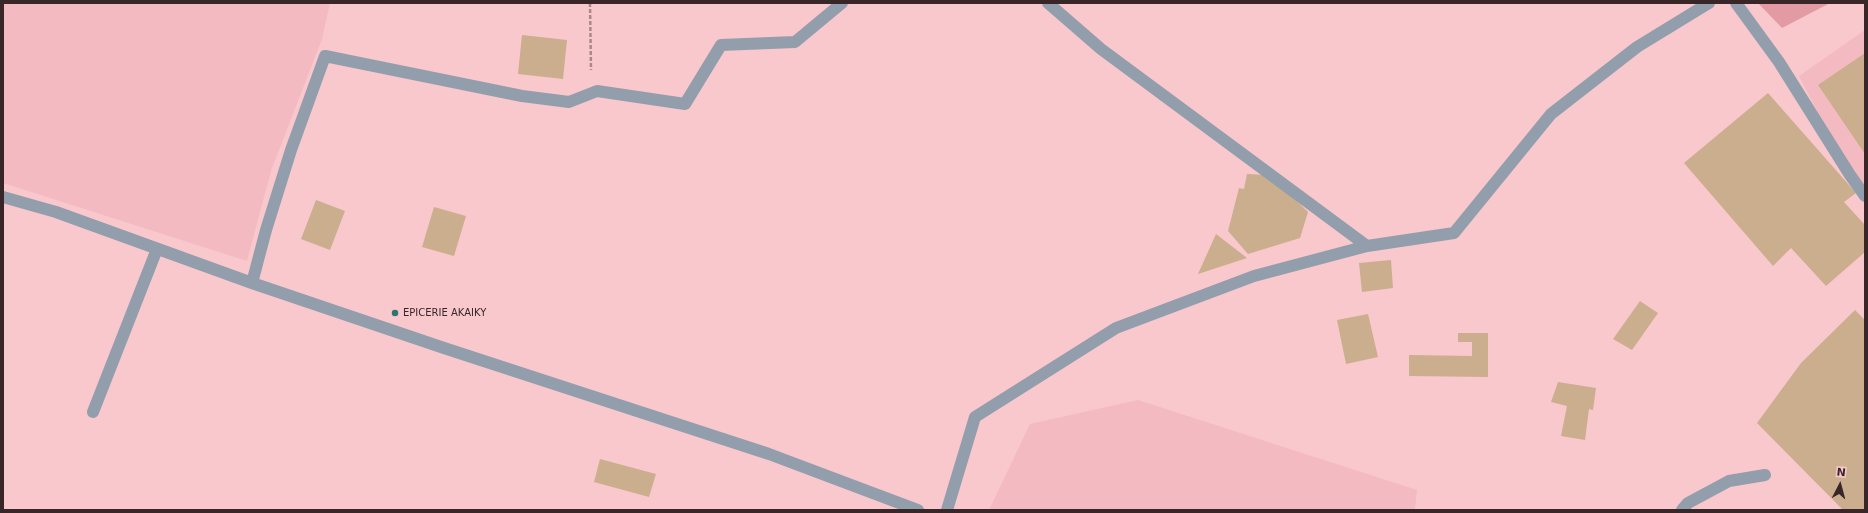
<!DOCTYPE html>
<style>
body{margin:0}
#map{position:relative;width:1868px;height:513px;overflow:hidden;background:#f8c8cd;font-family:"DejaVu Sans",sans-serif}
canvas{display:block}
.frame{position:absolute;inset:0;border:4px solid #382628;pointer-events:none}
.north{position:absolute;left:1820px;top:465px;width:40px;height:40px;-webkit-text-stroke:3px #f8c8cd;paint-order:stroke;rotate:6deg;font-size:11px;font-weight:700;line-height:16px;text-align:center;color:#382628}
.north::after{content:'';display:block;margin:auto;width:14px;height:18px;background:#382628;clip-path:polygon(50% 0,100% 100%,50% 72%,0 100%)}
</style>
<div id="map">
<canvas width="1868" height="513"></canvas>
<div class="frame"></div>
<div class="north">N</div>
</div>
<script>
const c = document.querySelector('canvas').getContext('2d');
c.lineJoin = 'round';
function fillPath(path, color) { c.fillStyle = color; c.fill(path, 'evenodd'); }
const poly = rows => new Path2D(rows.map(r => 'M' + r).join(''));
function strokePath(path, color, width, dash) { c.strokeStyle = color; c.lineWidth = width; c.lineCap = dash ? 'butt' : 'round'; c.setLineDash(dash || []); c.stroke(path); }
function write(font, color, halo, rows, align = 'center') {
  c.font = font + ' "DejaVu Sans",sans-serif'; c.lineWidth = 4; c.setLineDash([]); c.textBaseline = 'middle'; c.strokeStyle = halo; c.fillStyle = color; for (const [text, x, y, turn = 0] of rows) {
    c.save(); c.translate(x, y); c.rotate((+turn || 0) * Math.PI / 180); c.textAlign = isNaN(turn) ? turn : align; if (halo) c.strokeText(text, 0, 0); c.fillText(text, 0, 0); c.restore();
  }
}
fillPath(poly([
 [3,3,330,3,322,39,271,171,247,261,3,183],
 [1865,30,1865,195,1850,175,1799,76],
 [1138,400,1417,490,1415,510,989,510,1030,424]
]), '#f3bbc1');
fillPath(poly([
 [1758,3,1830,3,1782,28]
]), '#e29aa3');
fillPath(poly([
 [522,35,567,40,563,79,518,74],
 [1865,53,1865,154,1818,85],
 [1768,93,1856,193,1844,202,1865,225,1865,252,1826,286,1791,248,1773,266,1684,163],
 [1247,174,1268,175,1290,194,1308,212,1300,238,1248,254,1228,231,1239,188,1244,189],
 [316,200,345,211,330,250,301,239],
 [434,207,466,216,454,256,422,247],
 [1216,234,1247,258,1198,274],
 [1391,260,1393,288,1362,292,1359,263],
 [1640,301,1658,313,1632,350,1613,339],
 [1855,310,1865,320,1865,510,1843,510,1757,423,1801,363],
 [1368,314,1378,357,1346,364,1337,320],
 [1458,333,1488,333,1488,377,1409,376,1409,355,1472,356,1472,342,1458,342],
 [1558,382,1596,388,1593,410,1589,409,1585,440,1561,436,1567,406,1551,402],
 [600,459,656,474,649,497,594,482]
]), '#cbae8d');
strokePath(poly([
 [590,3,591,70]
]), '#ab878b', 2.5, [4, 2]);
strokePath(poly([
 [1048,3,1101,49,1367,246],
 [1736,3,1779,62,1850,175,1865,196],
 [3,197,56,212,252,283,444,348,769,454,918,510],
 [252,283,266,230,291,150,325,56,522,96,569,102,597,91,685,104,721,45,795,42,842,3],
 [93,412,157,249],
 [947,510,975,417,1116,328,1254,276,1367,246,1454,233,1551,114,1637,47,1709,3],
 [1682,510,1688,503,1729,481,1765,475]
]), '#929eac', 12);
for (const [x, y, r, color] of [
 [395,313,4,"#2c7572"]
]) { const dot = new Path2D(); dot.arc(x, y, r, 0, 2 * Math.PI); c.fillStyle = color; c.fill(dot); strokePath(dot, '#f8c8cd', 1.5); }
write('10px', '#382628', '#f8c8cd', [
 ["EPICERIE AKAIKY",403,313]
], 'left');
</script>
